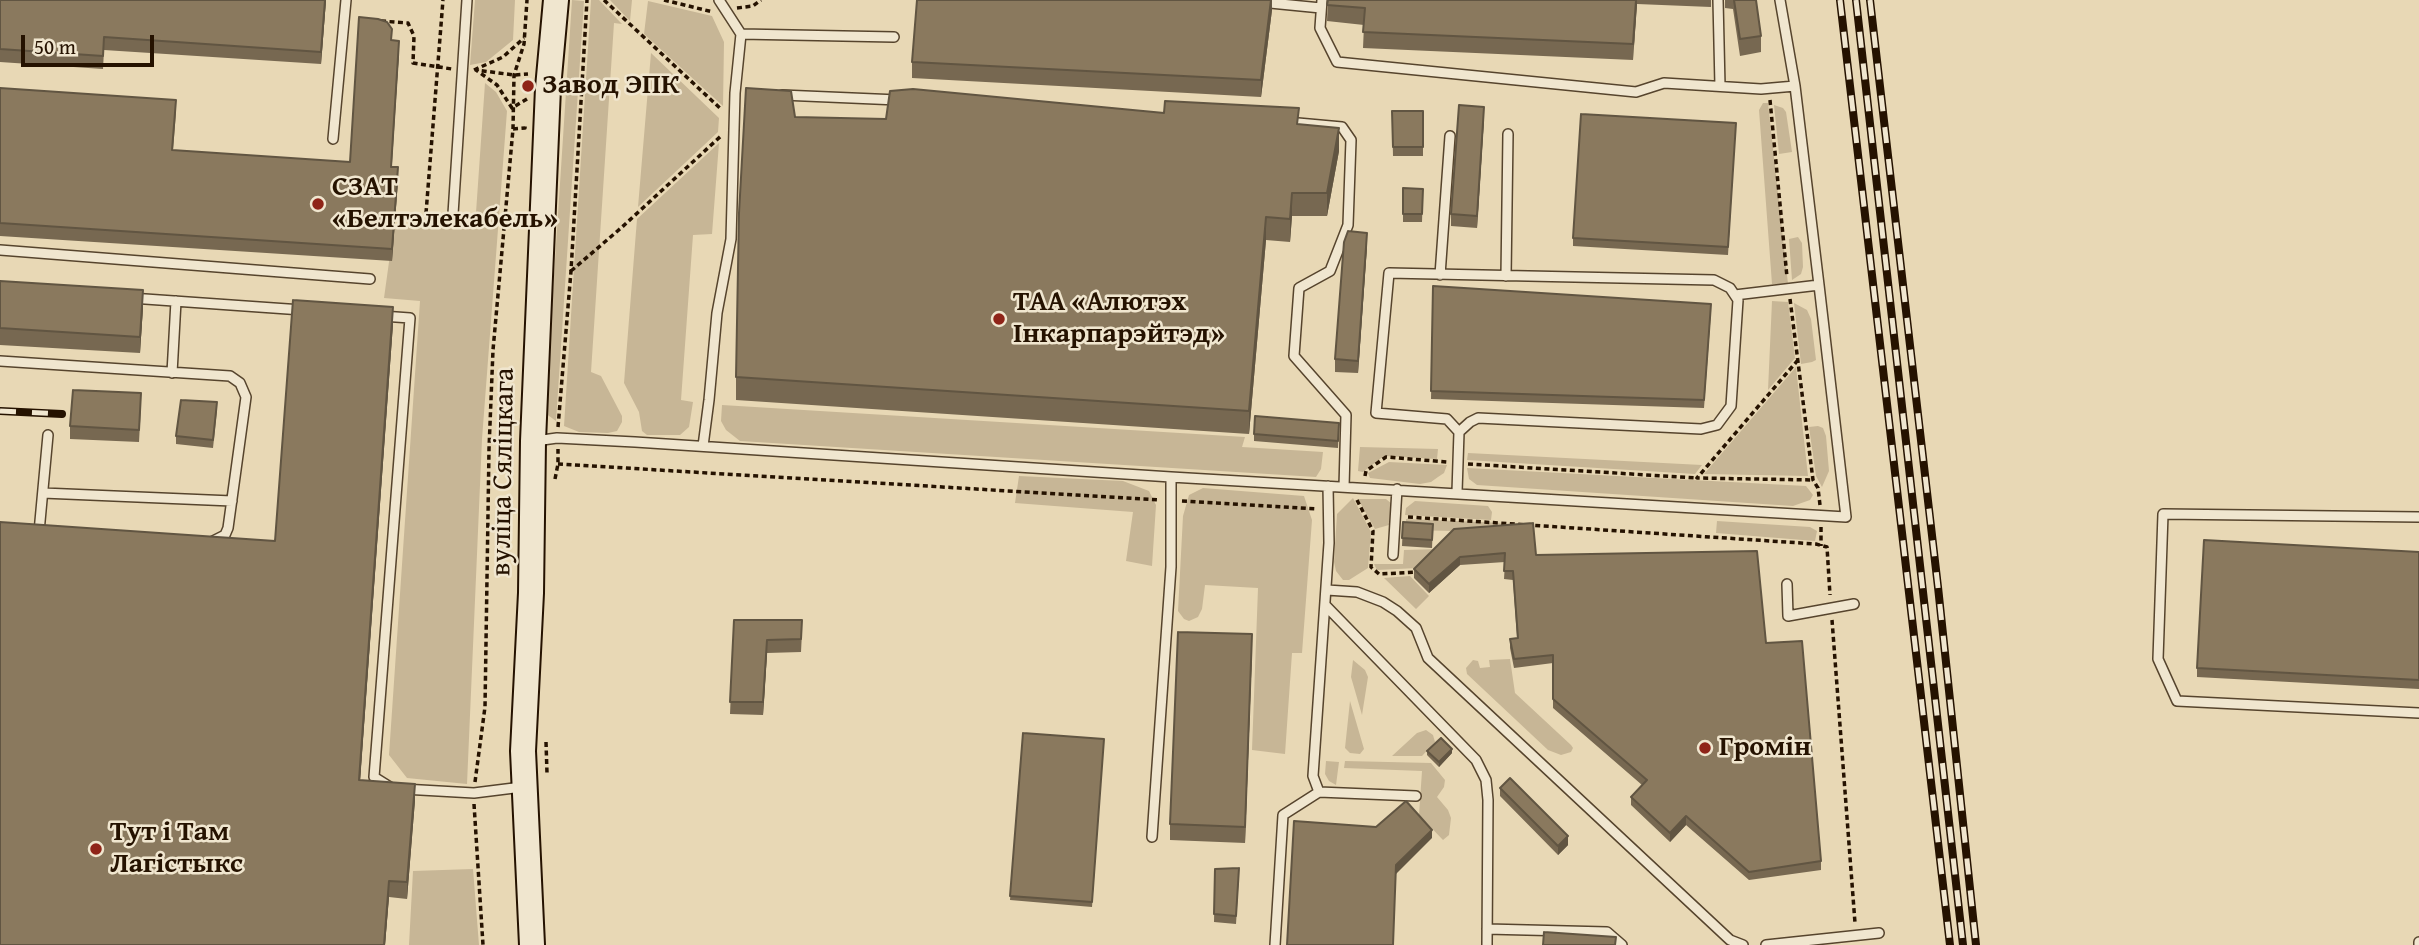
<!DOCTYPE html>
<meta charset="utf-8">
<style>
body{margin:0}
#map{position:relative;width:2419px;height:945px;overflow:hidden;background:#e8d8b5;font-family:"Gentium Book Plus",serif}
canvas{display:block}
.scale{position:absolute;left:21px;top:35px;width:133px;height:32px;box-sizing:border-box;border:4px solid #251200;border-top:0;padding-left:9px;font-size:21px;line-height:24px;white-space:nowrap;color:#251200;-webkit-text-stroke:5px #f0e6cf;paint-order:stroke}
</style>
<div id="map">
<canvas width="2419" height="945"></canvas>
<div class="scale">50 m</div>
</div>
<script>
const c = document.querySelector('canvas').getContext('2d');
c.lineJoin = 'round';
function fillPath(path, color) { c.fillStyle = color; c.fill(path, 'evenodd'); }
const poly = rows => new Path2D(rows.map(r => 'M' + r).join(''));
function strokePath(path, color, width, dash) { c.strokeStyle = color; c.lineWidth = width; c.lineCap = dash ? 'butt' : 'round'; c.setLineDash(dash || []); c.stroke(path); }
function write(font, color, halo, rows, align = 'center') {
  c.font = font + ' "Gentium Book Plus",serif'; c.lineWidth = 5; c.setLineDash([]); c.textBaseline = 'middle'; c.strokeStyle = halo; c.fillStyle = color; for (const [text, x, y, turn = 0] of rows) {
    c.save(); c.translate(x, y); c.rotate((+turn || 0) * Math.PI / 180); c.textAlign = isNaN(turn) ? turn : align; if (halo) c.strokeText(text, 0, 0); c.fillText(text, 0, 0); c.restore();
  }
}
fillPath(poly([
 [475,0,515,0,513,40,486,62,470,65],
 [572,0,584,1,556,421,545,413],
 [591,0,599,0,622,24,614,23,591,372,601,376,622,416,622,422,617,431,608,433,579,432,564,426],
 [610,0,632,0,630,21],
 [648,1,712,16,724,42,723,106,644,34],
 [651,53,719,118,718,132,638,207],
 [485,83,496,92,507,111,482,439,467,784,407,778,389,755,420,301,384,298,394,226,475,227],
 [1763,103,1768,103,1788,284,1772,284,1759,110],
 [1774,105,1783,108,1786,112,1792,152,1779,154],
 [719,143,712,234,693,235,681,400,693,402,689,427,680,435,647,435,642,431,639,412,624,383,637,219],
 [1798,237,1802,243,1803,267,1801,274,1792,280,1789,239],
 [1772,301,1788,302,1795,358,1768,390],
 [1794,303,1807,310,1811,319,1816,360,1812,362,1801,364],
 [1796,367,1808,476,1704,474],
 [722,405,1245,437,1242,447,1323,452,1321,469,1316,477,740,441,726,430,721,421],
 [1818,426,1823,428,1826,436,1829,471,1822,487,1816,476,1809,427],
 [1360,447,1438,449,1437,459,1384,456,1363,472,1358,471],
 [1468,453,1702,465,1695,474,1467,460],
 [1389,462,1447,465,1444,473,1438,477,1431,482,1420,484,1370,478,1368,473],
 [1467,468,1806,486,1813,495,1810,500,1793,506,1477,485,1469,479],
 [1019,476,1123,481,1149,491,1156,505,1152,566,1126,561,1133,512,1015,503],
 [1203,488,1304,496,1312,520,1302,653,1292,653,1285,754,1252,750,1258,588,1205,585,1202,609,1198,617,1189,621,1184,619,1178,611,1183,516,1189,495],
 [1353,498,1371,532,1368,568,1349,580,1343,580,1336,571,1334,562,1337,514],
 [1358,499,1386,499,1392,504,1392,518,1389,525,1375,529],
 [1415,501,1488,506,1492,512,1491,520,1405,515,1406,508],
 [1406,519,1504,523,1454,531,1406,530],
 [1717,521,1810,527,1817,531,1815,541,1716,533],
 [1441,549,1418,568,1377,570,1374,564,1403,564,1404,550],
 [1410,576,1429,596,1416,609,1384,578],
 [1510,659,1515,693,1571,745,1573,748,1571,752,1561,755,1548,750,1467,674,1466,668,1473,660,1478,661,1480,668,1490,667,1489,660],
 [1353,660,1365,670,1368,677,1362,715,1351,677],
 [1350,701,1364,749,1360,754,1350,753,1345,748],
 [1426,730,1433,735,1435,742,1422,756,1392,756,1417,733],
 [1326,761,1339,762,1336,785,1329,781,1325,774],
 [1345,761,1431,763,1445,780,1444,787,1437,797,1448,810,1451,818,1449,835,1443,840,1419,815,1422,771,1344,768],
 [473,869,479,945,409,945,413,871]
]), '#c7b696');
const service = poly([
 [1322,0,1320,28,1337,62,1636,92,1664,83,1761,89,1795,86,1819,285],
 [1718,0,1720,86],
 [1780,0,1795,86],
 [1260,2,1321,8],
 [741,34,894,37],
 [782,95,898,100],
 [1287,122,1342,127,1351,140,1348,225,1330,271,1299,288,1294,356,1346,415,1344,487],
 [333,139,346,0],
 [453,214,467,0],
 [0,250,370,279],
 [1440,275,1450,136],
 [1506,276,1508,134],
 [131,298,302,310],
 [382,316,410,318,374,777,390,787],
 [0,361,230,376,240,383,246,397,228,528,225,535,213,541],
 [172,373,176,301],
 [535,441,557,438,635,442,1171,477,1846,517,1819,285,1735,295],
 [703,446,709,400,717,313,731,239,735,93,741,34,719,0],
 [1328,486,1329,543,1313,776,1319,792,1416,796],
 [1457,492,1459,432,1470,422,1478,418,1701,429,1717,425,1731,406,1738,300,1730,288,1714,280,1389,273,1376,413,1447,419,1459,432],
 [43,493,232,501],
 [2419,517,2163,514,2158,659,2177,701,2419,713],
 [39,532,48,435],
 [1393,555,1397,489],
 [1787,584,1788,616,1854,604],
 [1327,590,1357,592,1383,602,1397,611,1416,628,1428,658,1730,940,1743,945],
 [1326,606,1476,760,1486,780,1488,800,1487,945],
 [403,789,474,793,522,787],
 [1152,837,1171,567,1171,477],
 [1487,929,1607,932,1622,945],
 [1275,945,1283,815,1319,792],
 [1766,945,1879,933],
 [2419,945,2419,942]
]);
const secondary = poly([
 [532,945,523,751,531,593,533,441,548,88,556,0]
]);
strokePath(service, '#56442d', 12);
strokePath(secondary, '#251200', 28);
strokePath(poly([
 [604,0,722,110],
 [664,0,713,12],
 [737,8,753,6,761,0],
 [381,21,408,23,414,36,413,63,452,69],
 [474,70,503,57,524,38],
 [527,99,512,108,497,85,476,70,514,75,528,74],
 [1770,100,1787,277],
 [513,129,525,128,525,124],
 [426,213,443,0],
 [571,271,621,228,721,136],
 [1790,299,1813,480,1818,488,1820,505],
 [1798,360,1697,478,1813,480],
 [558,427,571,271,587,0],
 [558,464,1160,500],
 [1468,464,1697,478],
 [1365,476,1366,471,1386,457,1447,462],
 [555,479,558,464,558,449],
 [1357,500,1373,531,1371,567,1379,574,1419,572],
 [1182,501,1317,509],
 [1408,517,1816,544,1827,547,1830,595],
 [1821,527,1821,546],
 [1832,620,1855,923],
 [546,742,547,773],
 [475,782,485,707,489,449,493,350,513,129,514,75,524,44,527,0],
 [474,804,483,945]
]), '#251200', 3.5, [5, 3.5]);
strokePath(service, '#f0e6cf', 9);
strokePath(secondary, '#f0e6cf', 24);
const rail = poly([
 [1840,0,1950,945],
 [1856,0,1963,945],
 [1870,0,1938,587,1976,945],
 [0,411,62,414]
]);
strokePath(rail, '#251200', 8);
strokePath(rail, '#f0e6cf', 5, [16]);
fillPath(poly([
 [0,0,326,0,321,64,104,50,103,69,0,62],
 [1272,0,1272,10,1261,97,912,78,912,62],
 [1328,0,1711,0,1711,7,1637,4,1633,60,1363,48,1364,25,1327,21],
 [1725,0,1756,0,1761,36,1761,52,1740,56,1733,9,1725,8],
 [392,40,399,53,391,167,398,180,392,261,0,236,0,88,176,112,173,150,350,162],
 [1392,111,1423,111,1423,156,1393,156],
 [1164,113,1299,124,1339,151,1327,216,1292,216,1290,242,1266,240,1249,434,736,400,736,377,795,117,886,119],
 [1484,119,1477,228,1451,226,1451,214],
 [1736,123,1728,255,1573,246,1573,238],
 [1403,188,1423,189,1422,222,1403,222],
 [1367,246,1358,373,1335,372,1335,359],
 [0,281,143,307,140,353,0,345],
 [1433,286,1711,312,1704,408,1431,399],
 [393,324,360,780,415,800,407,899,389,897,385,945,0,945,275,541],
 [141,406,139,442,70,439,70,426],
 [217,410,213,448,176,444,176,436],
 [1339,423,1338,448,1254,441,1254,434],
 [1403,522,1433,524,1432,548,1402,546],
 [1454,529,1536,555,1766,643,1821,861,1821,870,1749,880,1686,825,1670,842,1631,805,1631,797,1642,785,1553,708,1553,663,1514,668,1510,648,1510,639,1517,638,1513,580,1504,579,1505,562,1460,565,1429,593,1414,578,1414,569],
 [2419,552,2419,689,2197,677,2197,668],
 [734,620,802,632,801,652,767,653,763,715,730,714],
 [1252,651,1245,843,1170,840,1170,824],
 [1023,733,1104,739,1092,907,1010,900],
 [1427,751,1452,753,1439,767,1427,755],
 [1500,788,1568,845,1558,855,1500,796],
 [1215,869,1239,876,1236,924,1214,922]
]), '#776851');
fillPath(poly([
 [325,0,326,0,321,64,321,52],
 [1271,0,1272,10,1261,97,1261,80],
 [1636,0,1637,0,1637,4,1633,60],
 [399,41,399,53,391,179,391,167],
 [1484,107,1484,119,1477,228,1477,216],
 [1339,128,1339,151,1327,216,1327,193],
 [398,167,398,180,392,261,392,249],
 [1292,193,1292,216,1290,242,1290,219],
 [1266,217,1266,240,1249,434,1249,411],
 [1367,233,1367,246,1358,373,1358,361],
 [143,290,143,307,140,353,140,337],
 [393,307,393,324,359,796,359,780],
 [1460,557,1460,565,1429,593,1429,584],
 [1252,634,1252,651,1245,843,1245,827],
 [767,640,767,653,763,715,763,702],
 [1452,749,1452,753,1439,767,1439,762],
 [415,784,415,800,407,899,407,882],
 [1686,816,1686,825,1670,842,1670,833],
 [1432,830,1432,838,1396,874,1396,865],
 [1568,836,1568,845,1558,855,1558,846],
 [389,881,389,897,385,945,384,945]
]), '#615542');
const building = poly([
 [0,0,325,0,321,52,104,37,103,56,0,49,0,0],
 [917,0,1271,0,1261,80,912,62,917,0],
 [1328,0,1636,0,1633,44,1363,32,1365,8,1327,5,1328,0],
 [1734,0,1756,0,1761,36,1740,39,1734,0],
 [359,17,378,19,387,22,392,29,391,40,399,41,391,167,398,167,392,249,0,223,0,88,176,100,172,150,350,162,359,17],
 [746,88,791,91,795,117,886,119,890,91,913,89,1164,113,1165,101,1299,108,1297,124,1339,128,1327,193,1292,193,1290,219,1266,217,1249,411,736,377,739,213,746,88],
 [1459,105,1484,107,1477,216,1451,214,1459,105],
 [1392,111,1423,111,1423,147,1393,147,1392,111],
 [1581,114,1736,123,1728,247,1573,238,1581,114],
 [1403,188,1423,189,1422,214,1403,214,1403,188],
 [1348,231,1367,233,1358,361,1335,359,1344,242,1348,231],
 [0,281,143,290,140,337,0,328,0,281],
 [1433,286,1711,304,1704,400,1431,391,1433,286],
 [293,300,393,307,359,780,415,784,407,882,389,881,384,945,0,945,0,522,275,541,293,300],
 [73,390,141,393,139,430,70,426,73,390],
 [181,400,217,402,213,440,176,436,181,400],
 [1255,416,1339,423,1338,441,1254,434,1255,416],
 [1403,522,1433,524,1432,540,1402,538,1403,522],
 [1533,523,1536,555,1757,551,1766,643,1802,641,1821,861,1749,872,1686,816,1670,833,1631,797,1647,780,1553,699,1553,655,1514,659,1510,639,1518,638,1513,571,1504,571,1505,553,1460,557,1429,584,1414,569,1454,529,1533,523],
 [2204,540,2419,552,2419,680,2197,668,2204,540],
 [734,620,802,620,801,639,767,640,763,702,730,702,734,620],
 [1178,632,1252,634,1245,827,1170,824,1178,632],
 [1023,733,1104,739,1092,902,1010,896,1023,733],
 [1441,738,1452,749,1439,762,1427,751,1441,738],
 [1510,778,1568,836,1558,846,1500,788,1510,778],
 [1406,801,1432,830,1396,865,1393,945,1287,945,1294,821,1376,827,1406,801],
 [1239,868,1236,916,1214,914,1215,869,1239,868],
 [1544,932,1616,937,1615,945,1543,945,1544,932]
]);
fillPath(building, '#8a795e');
strokePath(building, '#615542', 2);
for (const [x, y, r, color] of [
 [528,86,7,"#8f2418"],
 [318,204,7,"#8f2418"],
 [999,319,7,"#8f2418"],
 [1705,748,7,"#8f2418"],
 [96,849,7,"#8f2418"]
]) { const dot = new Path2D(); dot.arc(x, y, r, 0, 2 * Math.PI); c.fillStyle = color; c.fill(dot); strokePath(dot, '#f0e6cf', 2.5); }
write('bold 28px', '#251200', '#f0e6cf', [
 ["Завод ЭПК",542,86],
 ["СЗАТ",332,188],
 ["«Белтэлекабель»",332,220],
 ["ТАА «Алютэх",1013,303],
 ["Інкарпарэйтэд»",1013,335],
 ["Громін",1719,748],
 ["Тут і Там",110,833],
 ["Лагістыкс",110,865]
], 'left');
write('28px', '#251200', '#f0e6cf', [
 ["вуліца Сяліцкага",504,472,-89]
]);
</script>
